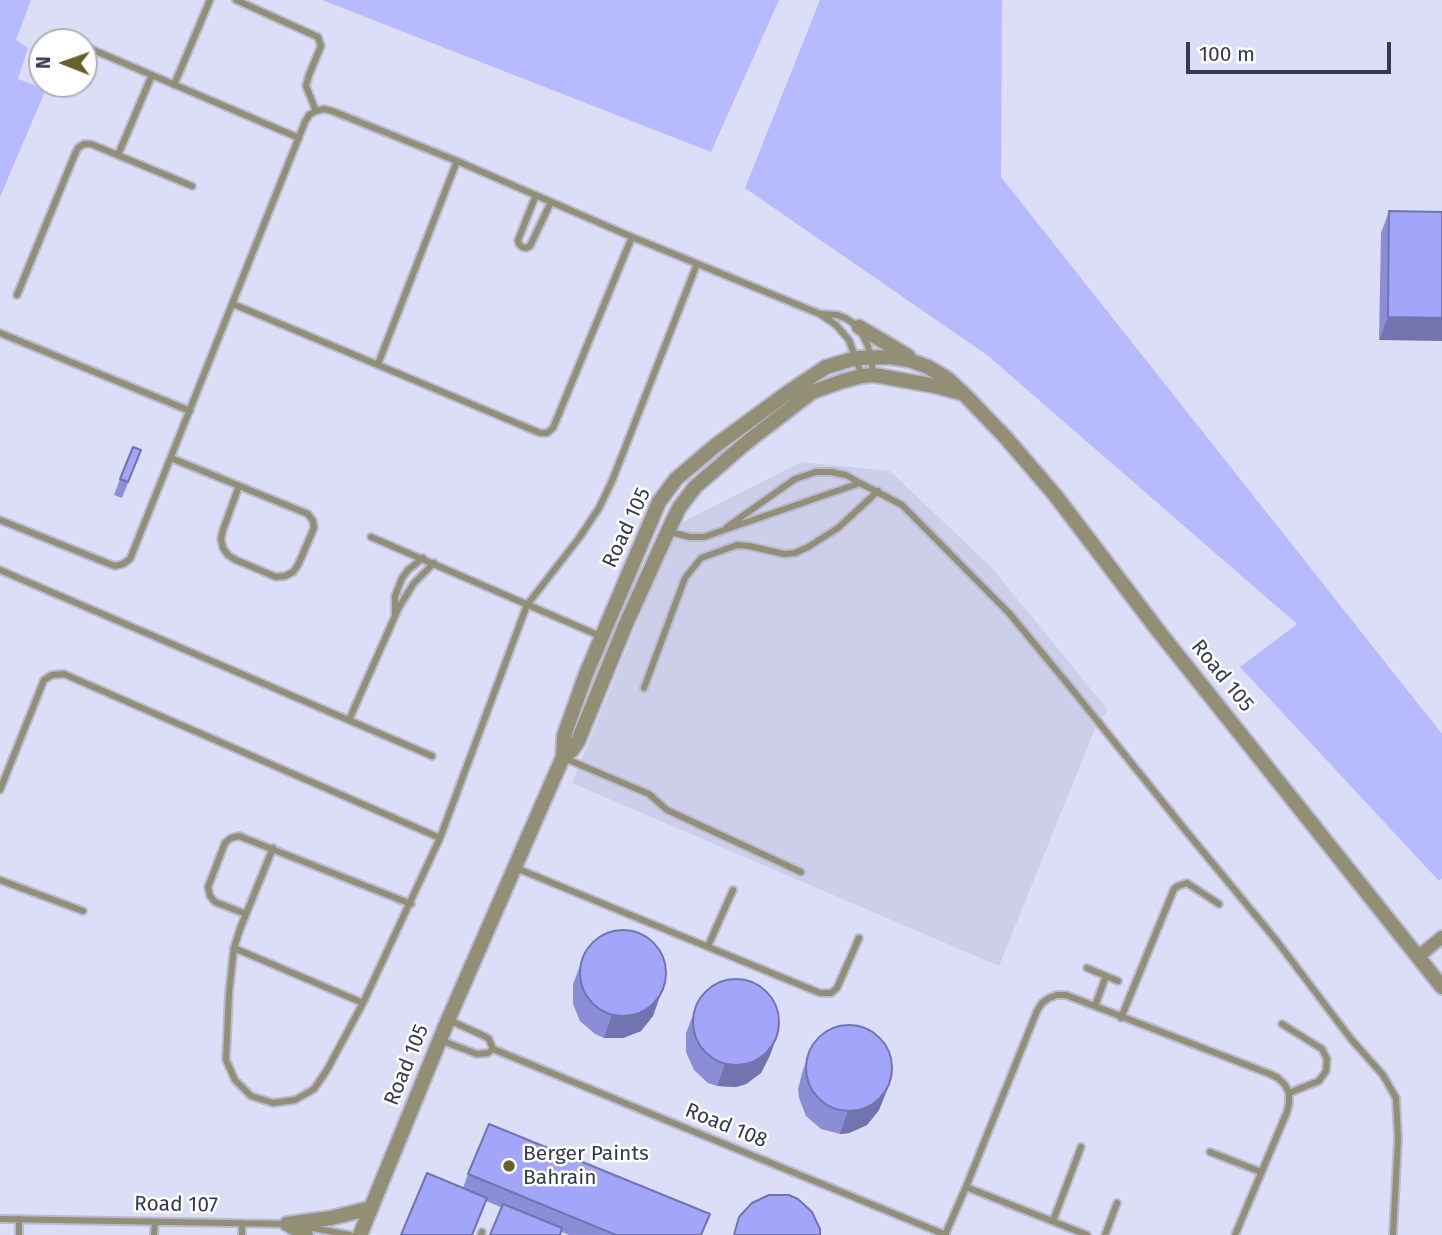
<!DOCTYPE html>
<style>
body{margin:0}
#map{position:relative;width:1442px;height:1235px;overflow:hidden;background:#dcdef8;font-family:"Fira Sans",sans-serif}
canvas{display:block}
.north{position:absolute;left:28px;top:28px;width:70px;height:70px;box-sizing:border-box;background:#fff;border:2px solid #afb0ba;border-radius:50%;rotate:271deg;font-size:19px;font-weight:700;line-height:28px;text-align:center;color:#373952}
.north::after{content:'';display:block;margin:auto;width:24px;height:32px;background:#68612e;clip-path:polygon(50% 0,100% 100%,50% 72%,0 100%)}
.scale{position:absolute;left:1186px;top:42px;width:205px;height:32px;box-sizing:border-box;border:4px solid #373952;border-top:0;padding-left:9px;font-size:21px;line-height:24px;white-space:nowrap;color:#373952;-webkit-text-stroke:5px #fff;paint-order:stroke}
</style>
<div id="map">
<canvas width="1442" height="1235"></canvas>
<div class="north">N</div>
<div class="scale">100 m</div>
</div>
<script>
const c = document.querySelector('canvas').getContext('2d');
c.lineJoin = 'round';
function fillPath(path, color) { c.fillStyle = color; c.fill(path, 'evenodd'); }
const poly = rows => new Path2D(rows.map(r => 'M' + r).join(''));
function strokePath(path, color, width, dash) { c.strokeStyle = color; c.lineWidth = width; c.lineCap = dash ? 'butt' : 'round'; c.setLineDash(dash || []); c.stroke(path); }
function write(font, color, halo, rows, align = 'center') {
  c.font = font + ' "Fira Sans",sans-serif'; c.lineWidth = 5; c.setLineDash([]); c.textBaseline = 'middle'; c.strokeStyle = halo; c.fillStyle = color; for (const [text, x, y, turn = 0] of rows) {
    c.save(); c.translate(x, y); c.rotate((+turn || 0) * Math.PI / 180); c.textAlign = isNaN(turn) ? turn : align; if (halo) c.strokeText(text, 0, 0); c.fillText(text, 0, 0); c.restore();
  }
}
fillPath(poly([
 [801,462,890,471,992,568,1108,710,1096,726,999,966,572,783,677,525]
]), '#ccceea');
fillPath(poly([
 [0,0,31,0,16,40,28,48,18,79,46,89,0,197],
 [322,0,779,0,711,152],
 [820,0,1002,0,1001,177,1442,734,1442,878,1439,881,1240,667,1297,624,987,355,745,188]
]), '#b7baff');
const service = poly([
 [236,0,318,37,321,46,309,75,306,86,316,111],
 [67,39,75,42],
 [84,46,299,138],
 [174,85,210,0],
 [118,155,152,75],
 [536,195,518,240,519,244,522,247,526,248,530,246,551,202],
 [17,295,75,154,78,148,84,144,91,144,192,186],
 [233,304,540,433,547,433,553,428,632,237],
 [822,314,837,315,845,318,859,327,868,346,874,375],
 [0,333,190,411],
 [378,364,457,161],
 [171,458,308,514,313,521,314,528,298,565,293,572,285,576,276,577,236,560,228,555,223,548,221,539,223,530,239,486],
 [0,520,107,563,115,566,123,564,130,559,305,122,309,115,316,111,324,109,332,111,457,161,632,237,820,314,836,325,849,340,862,376],
 [727,527,795,479,816,472,831,472,846,475,860,483],
 [670,532,690,537,704,537,860,483,902,505,1009,613,1071,688,1186,831,1276,940,1351,1039,1383,1075,1396,1098,1398,1139,1393,1235],
 [371,537,600,636],
 [0,570,432,756],
 [395,614,395,596,402,578,408,570,423,558],
 [644,688,685,578,701,558,737,545,749,546,784,554,795,553,808,547,838,528,878,491],
 [349,720,399,607,414,583,434,563],
 [564,758,649,794,667,810,801,872],
 [0,790,44,680,52,675,64,674,440,838],
 [273,848,240,929,234,948,229,993,226,1060,235,1080,251,1096,273,1103,295,1100,314,1089,327,1070,363,1003,440,838,527,605,579,538,599,508,612,481,697,264],
 [516,868,820,993,831,993,837,988,859,938],
 [0,880,83,911],
 [246,914,215,902,210,896,208,887,225,843,231,838,239,836,411,904],
 [708,946,733,890],
 [234,948,363,1003],
 [1087,968,1118,981],
 [1095,1006,1106,976],
 [1121,1018,1174,889,1178,886,1187,883,1219,904],
 [449,1020,484,1036,489,1039,493,1049,946,1235],
 [1282,1024,1322,1049,1327,1059,1326,1071,1319,1081,1289,1093],
 [440,1040,477,1054,488,1053,493,1049],
 [1210,1152,1261,1172],
 [966,1187,1087,1235],
 [0,1219,286,1224],
 [1053,1221,1081,1147],
 [307,1227,350,1235],
 [19,1235,19,1219],
 [154,1235,155,1222],
 [242,1235,242,1223],
 [481,1235,482,1232],
 [945,1235,966,1187,1037,1011,1042,1003,1049,998,1057,995,1066,995,1270,1074,1278,1078,1285,1085,1289,1093,1289,1103,1287,1112,1235,1235],
 [1105,1235,1117,1203]
]);
const minor = poly([
 [1419,956,1442,937]
]);
const tertiary = poly([
 [859,327,908,356],
 [563,757,572,750,578,741,626,624,668,531,679,508,695,487,747,442,812,392,843,381,862,376,874,375,935,386,961,393],
 [287,1224,331,1218,371,1208],
 [287,1224,306,1235],
 [360,1235,448,1020,563,757,564,736,586,674,659,502,676,479,715,446,790,391,826,367,856,358,890,357,909,360,928,367,948,379,965,395,1007,439,1055,495,1160,633,1442,987]
]);
strokePath(service, '#b8bad3', 10);
strokePath(minor, '#b8bad3', 16);
strokePath(tertiary, '#b8bad3', 18);
strokePath(service, '#938f74', 6);
strokePath(minor, '#938f74', 12);
strokePath(tertiary, '#938f74', 14);
fillPath(poly([
 [1389,211,1442,212,1379,340,1381,233],
 [141,450,122,498,114,495,120,479],
 [585,953,661,993,653,1016,641,1031,623,1038,604,1038,595,1034,580,1021,573,1004,573,984],
 [698,1002,778,1033,770,1055,761,1073,746,1084,736,1087,717,1086,708,1083,694,1070,686,1052,686,1033],
 [811,1047,879,1110,867,1125,849,1133,840,1134,821,1129,806,1116,799,1098,798,1089,803,1070],
 [468,1174,702,1235,569,1235,486,1201,473,1235,401,1235,463,1188]
]), '#8b8ed6');
fillPath(poly([
 [1388,317,1442,318,1442,341,1379,340],
 [661,993,653,1016,641,1031,623,1038,604,1038,612,1015],
 [778,1033,770,1055,761,1073,746,1084,736,1087,717,1086,725,1064],
 [888,1088,879,1110,867,1125,849,1133,840,1134,848,1111]
]), '#7174ae');
const building = poly([
 [1389,211,1442,212,1442,318,1388,317,1389,211],
 [133,447,141,450,128,482,120,479,133,447],
 '580 973a43 43 0 1 1 86 0a43 43 0 1 1-86 0Z',
 '693 1022a43 43 0 1 1 86 0a43 43 0 1 1-86 0Z',
 '806 1068a43 43 0 1 1 86 0a43 43 0 1 1-86 0Z',
 [489,1124,710,1214,701,1235,616,1235,468,1174,489,1124],
 [427,1173,487,1198,472,1235,401,1235,427,1173],
 [769,1195,789,1195,798,1199,812,1212,820,1229,820,1235,734,1235,739,1217,752,1203,769,1195],
 [503,1204,562,1228,560,1235,490,1235,503,1204]
]);
fillPath(building, '#a2a5f9');
strokePath(building, '#7174ae', 2);
for (const [x, y, r, color] of [
 [509,1166,7,"#68612e"]
]) { const dot = new Path2D(); dot.arc(x, y, r, 0, 2 * Math.PI); c.fillStyle = color; c.fill(dot); strokePath(dot, '#fff', 2.5); }
write('21px', '#373952', '#fff', [
 ["Road 105",627,528,-65],
 ["Road 105",1222,676,51],
 ["Road 105",407,1065,-68],
 ["Road 108",726,1126,22],
 ["Road 107",176,1205,1]
]);
write('21px', '#373952', '#fff', [
 ["Berger Paints",523,1154],
 ["Bahrain",523,1178]
], 'left');
</script>
